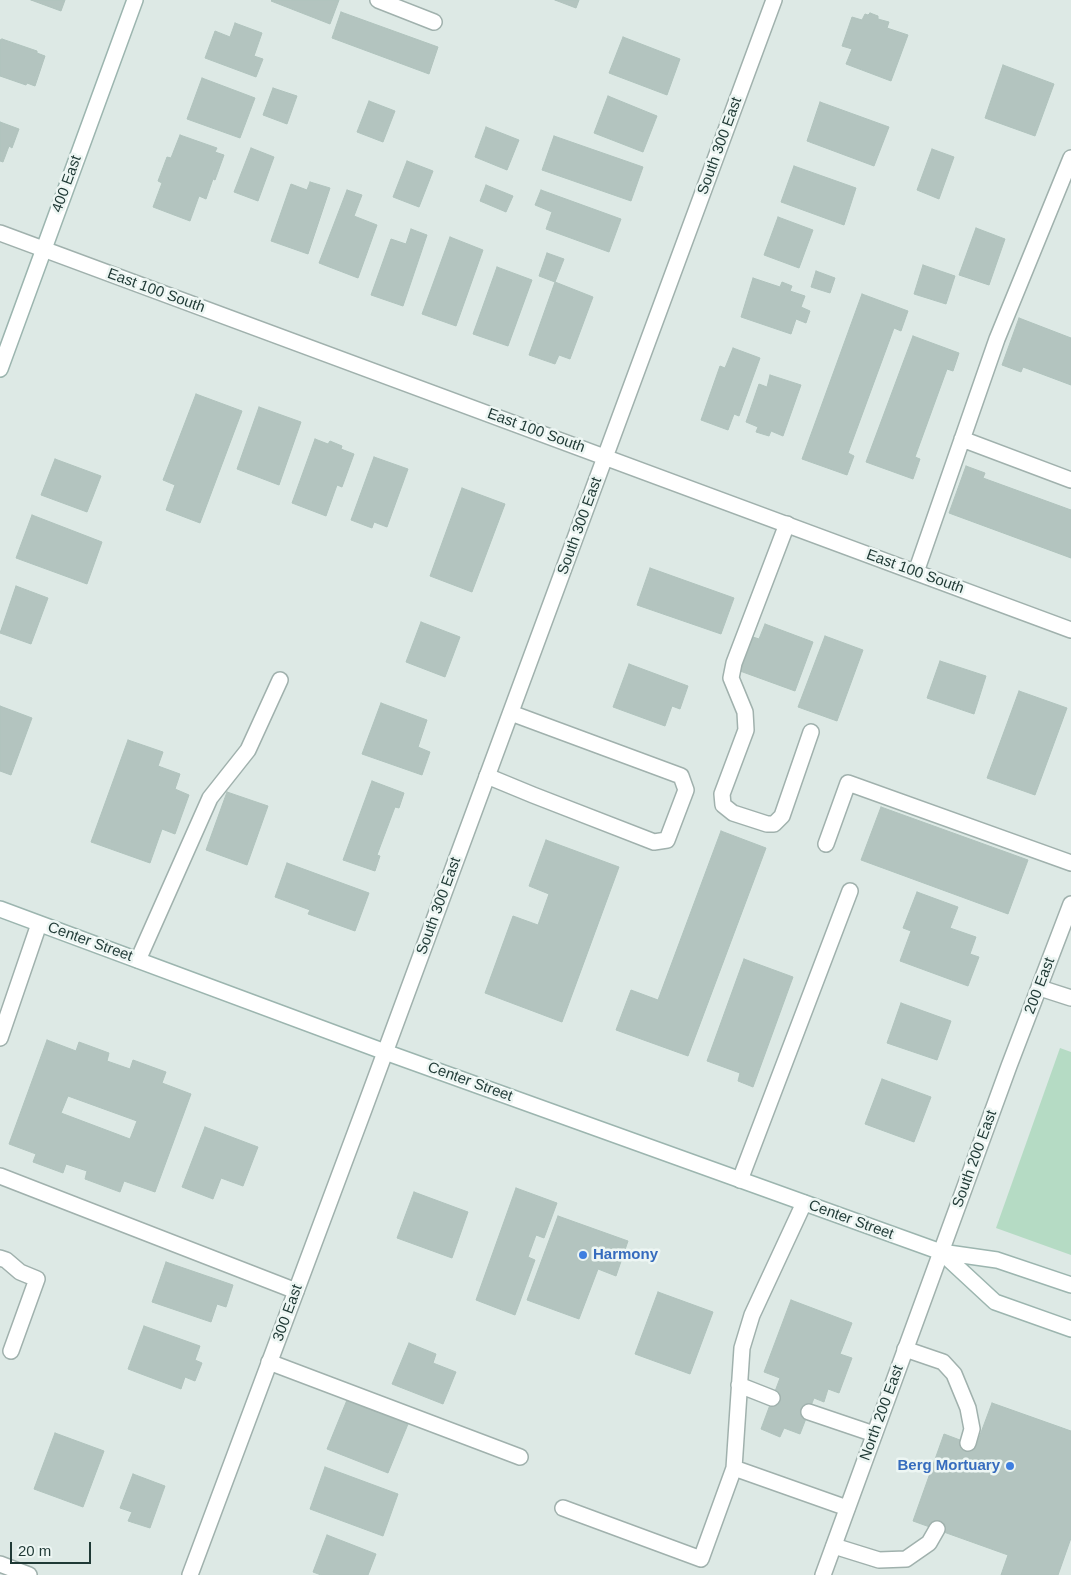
<!DOCTYPE html>
<style>
body{margin:0}
#map{position:relative;width:1071px;height:1575px;overflow:hidden;background:#dde9e5;font-family:Helvetica,sans-serif}
canvas{display:block}
.scale{position:absolute;left:10px;top:1542px;width:81px;height:22px;box-sizing:border-box;border:2px solid #1f3935;border-top:0;padding-left:6px;font-size:15px;line-height:18px;white-space:nowrap;color:#1f3935;-webkit-text-stroke:4px #edf6f3;paint-order:stroke}
</style>
<div id="map">
<canvas width="1071" height="1575"></canvas>
<div class="scale">20 m</div>
</div>
<script>
const c = document.querySelector('canvas').getContext('2d');
c.lineJoin = 'round';
function fillPath(path, color) { c.fillStyle = color; c.fill(path, 'evenodd'); }
const poly = rows => new Path2D(rows.map(r => 'M' + r).join(''));
function strokePath(path, color, width, dash) { c.strokeStyle = color; c.lineWidth = width; c.lineCap = dash ? 'butt' : 'round'; c.setLineDash(dash || []); c.stroke(path); }
function write(font, color, halo, rows, align = 'center') {
  c.font = font + ' Helvetica,sans-serif'; c.lineWidth = 5; c.setLineDash([]); c.textBaseline = 'middle'; c.strokeStyle = halo; c.fillStyle = color; for (const [text, x, y, turn = 0] of rows) {
    c.save(); c.translate(x, y); c.rotate((+turn || 0) * Math.PI / 180); c.textAlign = isNaN(turn) ? turn : align; if (halo) c.strokeText(text, 0, 0); c.fillText(text, 0, 0); c.restore();
  }
}
fillPath(poly([
 [1060,1048,1071,1052,1071,1255,996,1228]
]), '#b5dbc4');
const building = poly([
 [31,0,65,0,61,11,31,0],
 [272,0,339,0,330,24,271,1,272,0],
 [555,0,579,0,576,8,555,0],
 [341,12,438,47,429,74,332,38,341,12],
 [870,13,878,16,878,19,889,22,887,28,908,35,891,81,846,64,852,49,842,46,852,17,862,20,865,14,868,15,870,13],
 [235,23,262,33,254,56,263,59,256,77,205,58,215,31,230,37,235,23],
 [623,37,680,59,667,95,609,73,623,37],
 [2,39,37,51,37,53,45,56,35,86,27,83,26,85,0,76,0,40,2,39],
 [1003,65,1054,84,1035,136,985,118,1003,65],
 [202,78,255,98,240,138,187,119,202,78],
 [273,88,297,96,287,124,263,115,273,88],
 [608,96,657,116,643,152,594,133,608,96],
 [369,101,395,111,383,142,357,132,369,101],
 [820,102,889,127,874,166,807,141,820,102],
 [0,122,19,129,12,148,9,146,3,162,0,161,0,122],
 [486,127,519,140,507,170,475,157,486,127],
 [180,135,217,148,215,152,224,155,215,180,213,179,206,199,199,196,190,221,153,207,162,183,158,181,167,157,171,158,180,135],
 [554,136,643,167,631,201,542,170,554,136],
 [251,148,274,157,258,201,234,192,251,148],
 [932,149,954,157,939,199,917,190,932,149],
 [407,161,433,171,419,207,393,197,407,161],
 [794,166,856,188,844,225,781,202,794,166],
 [310,182,330,188,308,254,271,241,291,184,307,190,310,182],
 [486,185,513,196,506,212,480,201,486,185],
 [347,190,362,195,354,216,377,225,358,278,319,263,347,190],
 [541,190,621,219,609,252,546,229,552,212,535,205,541,190],
 [778,217,813,230,799,268,764,255,778,217],
 [976,228,1005,239,989,285,959,275,976,228],
 [411,229,427,235,403,306,371,295,391,239,406,244,411,229],
 [450,237,483,250,456,326,422,314,450,237],
 [547,253,564,259,555,282,539,276,547,253],
 [923,265,955,276,946,304,914,294,923,265],
 [497,267,532,280,508,346,473,334,497,267],
 [816,271,835,278,830,293,811,287,816,271],
 [753,278,780,287,782,282,792,286,790,291,805,296,801,307,810,311,806,323,796,319,791,334,741,317,753,278],
 [555,282,593,297,570,359,559,355,555,364,529,355,555,282],
 [862,294,908,311,901,331,894,328,848,453,854,456,847,475,802,459,862,294],
 [1019,318,1071,338,1071,385,1023,367,1021,372,1002,365,1019,318],
 [913,336,959,353,953,371,947,369,915,457,920,459,913,479,866,462,913,336],
 [733,348,760,358,739,416,734,414,728,430,701,420,720,366,725,368,733,348],
 [770,375,801,385,783,436,771,431,769,436,756,432,758,427,746,422,759,384,767,387,770,375],
 [196,394,242,411,200,523,166,510,175,485,163,480,196,394],
 [259,407,301,422,279,485,237,469,259,407],
 [315,439,328,444,330,441,342,446,341,449,354,454,342,487,337,485,326,516,292,503,315,439],
 [374,457,408,469,387,527,374,522,372,528,351,520,374,457],
 [55,459,101,476,87,512,41,495,55,459],
 [966,466,985,473,983,478,1071,510,1071,558,949,513,966,466],
 [462,488,505,504,472,592,430,576,462,488],
 [32,515,102,542,87,584,16,558,32,515],
 [650,568,734,598,721,634,637,605,650,568],
 [16,586,48,598,31,644,0,633,16,586],
 [421,622,460,637,445,677,406,662,421,622],
 [765,624,813,642,795,691,740,671,753,637,759,639,765,624],
 [825,636,863,650,837,721,798,707,825,636],
 [940,661,986,676,974,714,927,698,940,661],
 [629,664,688,686,680,709,672,706,665,726,613,707,629,664],
 [1019,691,1067,708,1035,795,987,778,1019,691],
 [381,703,427,720,418,747,430,752,422,775,362,754,381,703],
 [0,706,32,718,11,775,0,771,0,706],
 [128,740,163,752,158,766,180,774,175,789,189,795,175,834,162,829,150,863,91,842,128,740],
 [372,781,404,793,399,808,395,807,377,855,380,856,375,871,343,860,372,781],
 [227,792,268,806,247,865,206,850,227,792],
 [881,807,1028,860,1008,914,861,860,881,807],
 [721,831,766,848,688,1056,616,1030,631,990,658,1000,721,831],
 [546,840,619,867,562,1022,485,993,513,916,538,925,549,894,529,886,546,840],
 [287,863,369,893,355,931,308,914,310,910,275,897,287,863],
 [917,892,958,907,950,928,976,937,970,954,979,957,968,986,900,961,911,931,903,928,917,892],
 [744,959,793,977,753,1087,738,1081,740,1073,707,1061,744,959],
 [901,1003,951,1021,937,1060,887,1043,901,1003],
 [47,1040,76,1051,79,1042,109,1053,107,1061,130,1069,133,1060,166,1072,162,1083,191,1094,155,1192,124,1181,120,1192,85,1179,87,1171,66,1164,63,1173,33,1162,36,1154,9,1144,47,1040],
 [68,1096,137,1121,130,1139,61,1113,68,1096],
 [882,1079,931,1097,914,1142,865,1124,882,1079],
 [205,1127,258,1147,243,1186,221,1178,213,1199,182,1187,205,1127],
 [516,1188,557,1203,544,1238,536,1235,528,1257,535,1260,515,1315,476,1300,516,1188],
 [414,1192,468,1212,452,1258,397,1238,414,1192],
 [558,1216,628,1241,616,1276,598,1269,579,1319,527,1300,558,1216],
 [166,1262,233,1285,226,1307,217,1304,211,1322,152,1302,166,1262],
 [658,1292,713,1312,690,1374,635,1354,658,1292],
 [791,1300,852,1323,840,1354,852,1358,839,1393,828,1389,824,1402,814,1398,800,1434,784,1428,780,1437,761,1429,780,1378,764,1372,791,1300],
 [144,1326,200,1346,195,1360,202,1363,195,1381,185,1377,181,1389,128,1369,144,1326],
 [409,1343,436,1354,433,1363,456,1372,443,1404,392,1384,409,1343],
 [347,1400,408,1424,388,1473,327,1449,347,1400],
 [992,1403,1071,1431,1071,1538,1058,1575,1001,1575,1008,1555,913,1521,944,1434,976,1446,992,1403],
 [55,1433,104,1451,83,1507,34,1489,55,1433],
 [325,1467,398,1494,383,1536,310,1509,325,1467],
 [133,1474,165,1486,150,1528,128,1521,132,1512,120,1508,133,1474],
 [327,1535,376,1554,368,1575,321,1575,313,1572,327,1535]
]);
fillPath(building, '#b3c4bf');
strokePath(building, '#b0c3bd', 1);
const lane = poly([
 [378,0,434,22],
 [962,439,1071,480],
 [787,524,734,663,731,678,745,712,746,730,722,794,723,805,733,813,767,824,774,824,782,816,811,732],
 [916,572,997,339,1071,158],
 [487,776,533,795,654,842,667,840,686,790,681,776,511,713],
 [826,844,848,783,1071,863],
 [138,960,210,798,248,750,280,680],
 [1040,988,1071,998],
 [0,1038,39,924],
 [0,1176,296,1291],
 [740,1180,850,891],
 [0,1258,6,1260,20,1272,37,1279,11,1351],
 [905,1349,943,1362,954,1374,968,1408,972,1429,968,1443],
 [269,1362,520,1457],
 [739,1385,772,1398],
 [809,1412,874,1434],
 [734,1468,742,1348,752,1315,804,1203],
 [563,1508,701,1559,734,1468,847,1508],
 [834,1546,879,1560,906,1559,929,1543,937,1529]
]);
const street = poly([
 [0,233,1071,630],
 [0,1564,29,1575],
 [190,1575,363,1112,774,0],
 [823,1575,1009,1066,1071,904]
]);
const secondary = poly([
 [0,369,135,0],
 [0,909,385,1052,941,1252,997,1260,1071,1285],
 [941,1252,995,1302,1071,1329]
]);
strokePath(lane, '#a0b1ad', 18);
strokePath(street, '#a0b1ad', 18);
strokePath(secondary, '#9cb5af', 18);
strokePath(lane, '#fff', 15);
strokePath(street, '#fff', 15);
strokePath(secondary, '#fff', 15);
for (const [x, y, r, color] of [
 [583,1255,5,"#3f7fe0"],
 [1010,1466,5,"#3f7fe0"]
]) { const dot = new Path2D(); dot.arc(x, y, r, 0, 2 * Math.PI); c.fillStyle = color; c.fill(dot); strokePath(dot, '#edf6f3', 2); }
write('15px', '#1f3935', '#edf6f3', [
 ["South 300 East",720,146,-70],
 ["400 East",67,184,-70],
 ["East 100 South",156,291,20],
 ["East 100 South",536,431,20],
 ["South 300 East",580,526,-70],
 ["East 100 South",915,572,20],
 ["South 300 East",439,906,-70],
 ["Center Street",90,942,20],
 ["200 East",1040,986,-69],
 ["Center Street",470,1082,20],
 ["South 200 East",975,1159,-70],
 ["Center Street",851,1220,20],
 ["300 East",288,1313,-70],
 ["North 200 East",882,1413,-70]
]);
write('bold 15px', '#366cbe', '#edf6f3', [
 ["Harmony",593,1255],
 ["Berg Mortuary",1000,1466,"right"]
], 'left');
</script>
